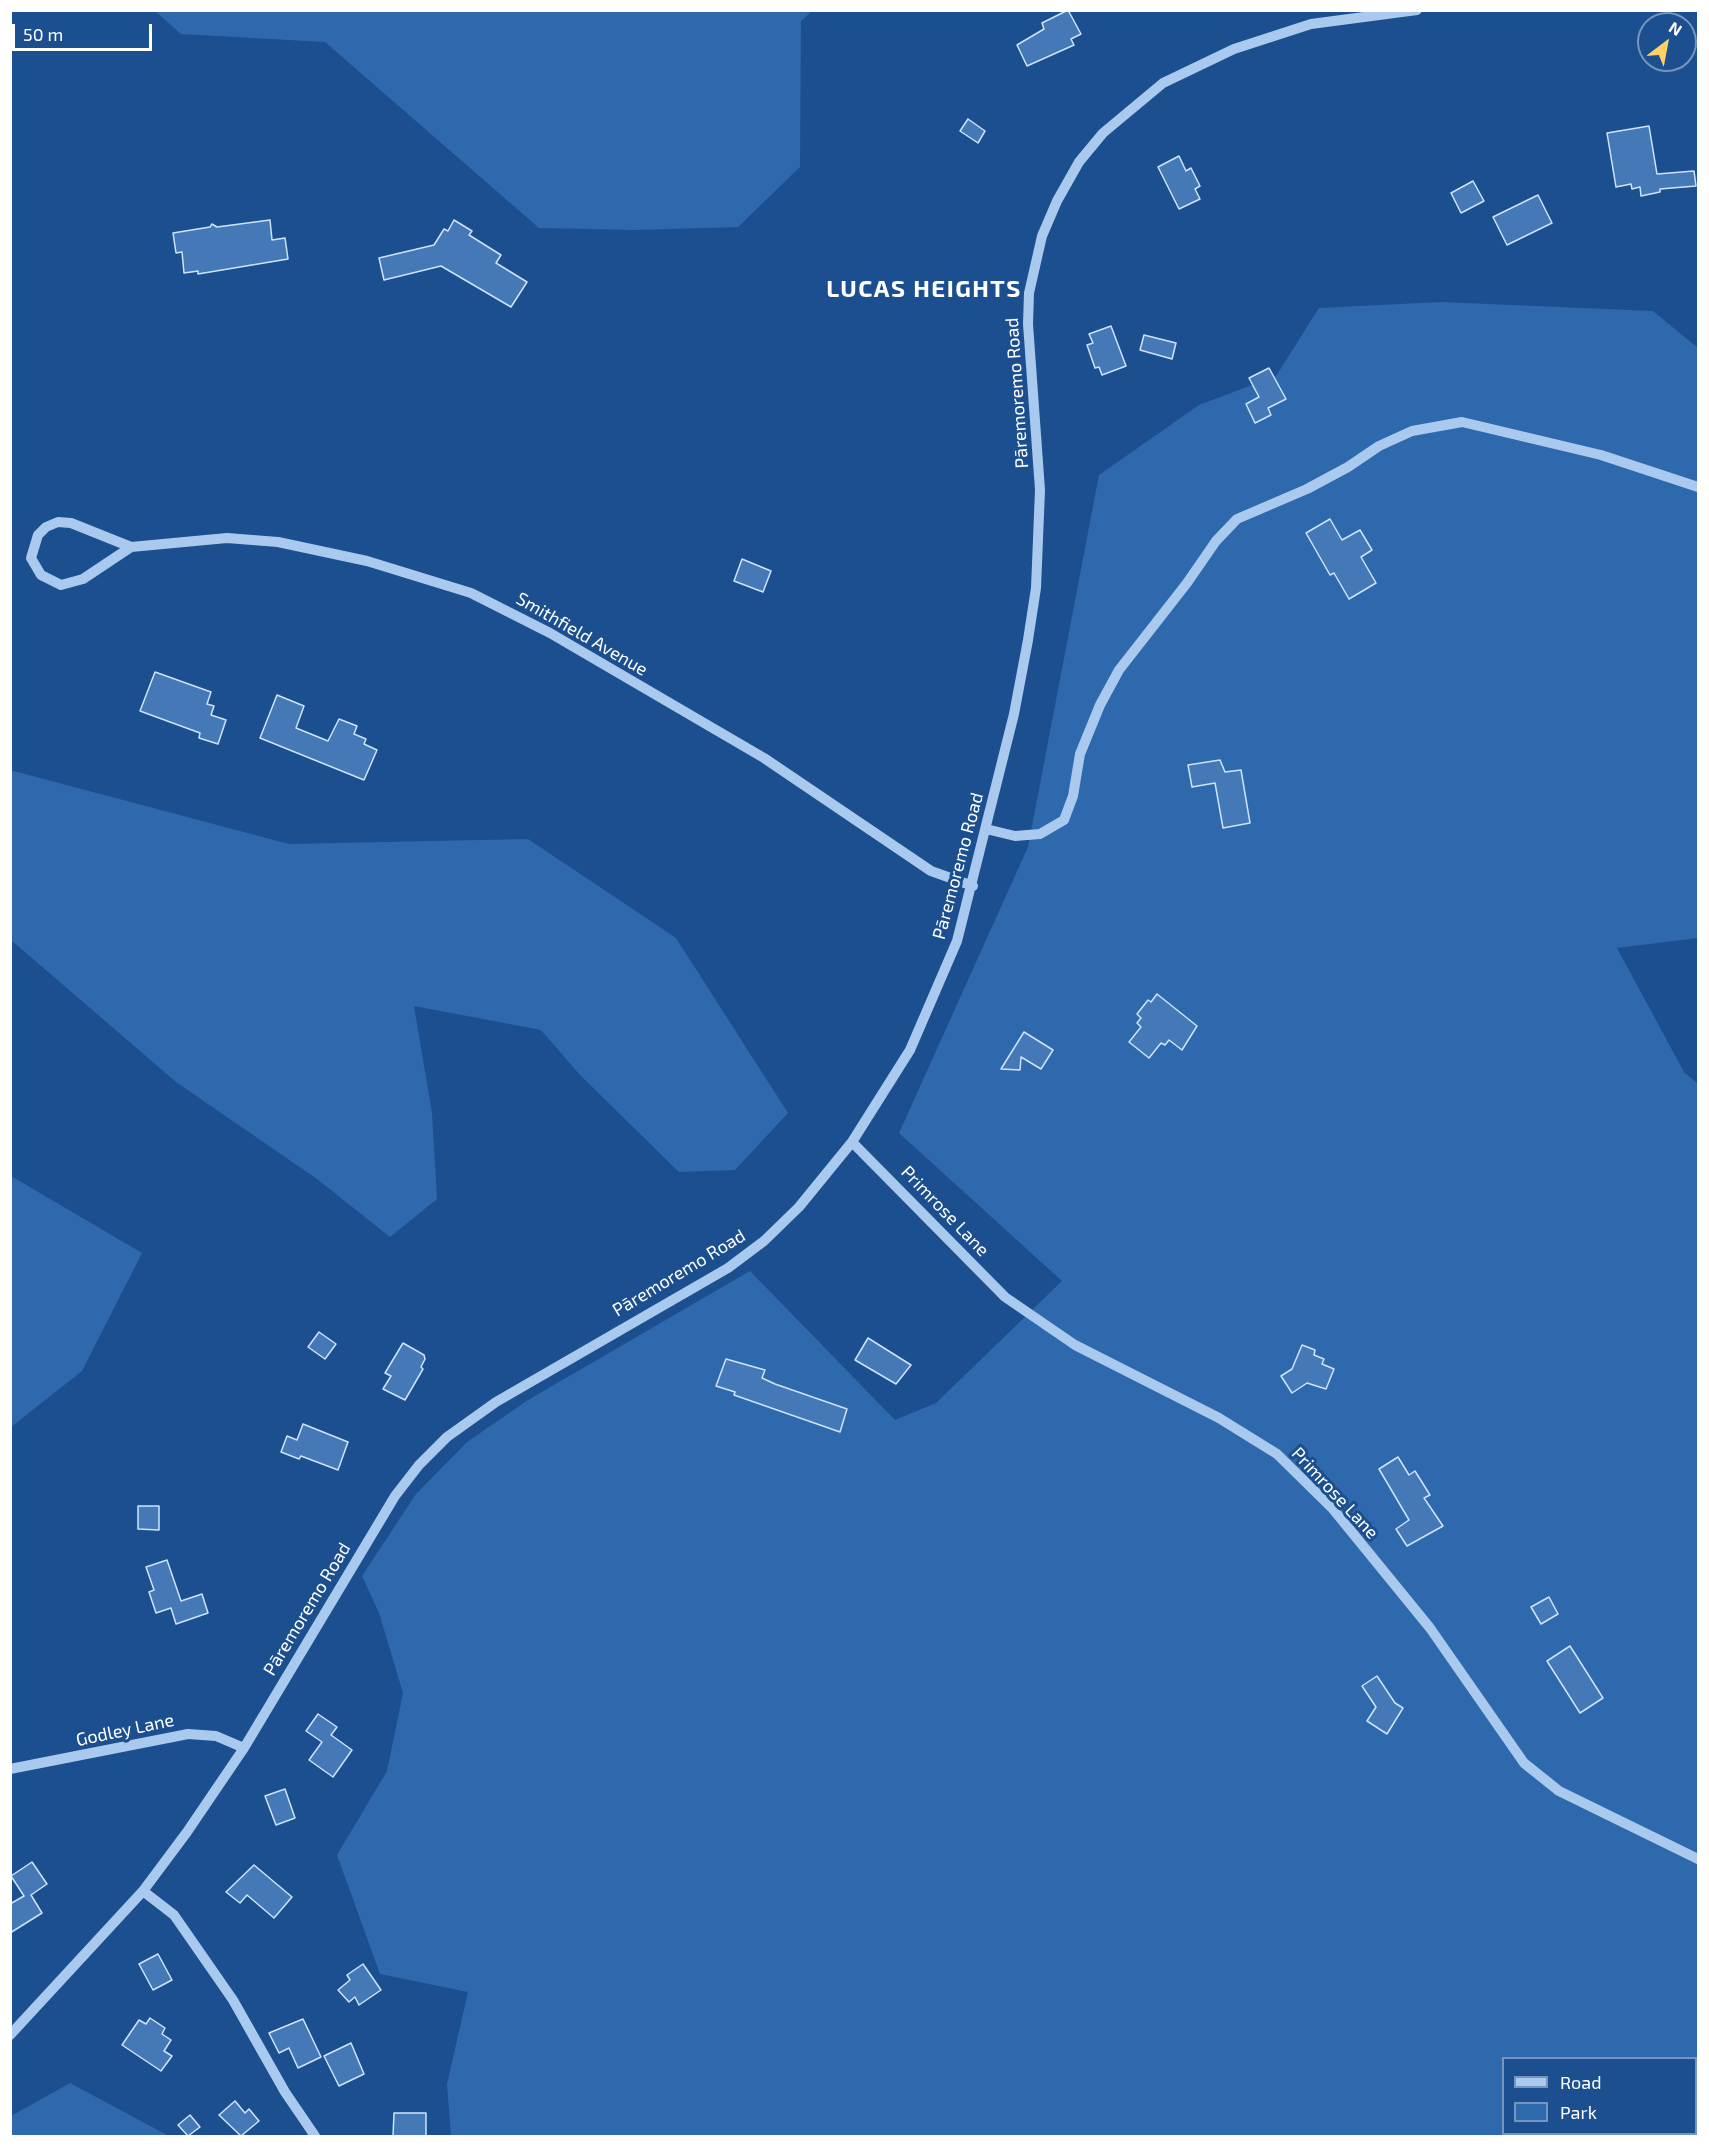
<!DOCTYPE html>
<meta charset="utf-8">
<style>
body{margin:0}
#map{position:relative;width:1709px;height:2147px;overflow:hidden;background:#1b4f8f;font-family:"Exo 2",sans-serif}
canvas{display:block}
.frame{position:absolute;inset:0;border:12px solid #fff;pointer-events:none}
.legend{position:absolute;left:1502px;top:2057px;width:195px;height:78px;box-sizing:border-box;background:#1b4f8f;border:2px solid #7695bc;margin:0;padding:8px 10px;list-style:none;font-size:18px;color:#fff}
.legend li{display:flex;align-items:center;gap:12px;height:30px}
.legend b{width:30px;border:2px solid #7695bc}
.north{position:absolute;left:1637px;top:12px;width:60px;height:60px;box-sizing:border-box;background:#1b4f8f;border:2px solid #7695bc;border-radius:50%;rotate:32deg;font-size:16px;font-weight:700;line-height:24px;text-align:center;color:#fff}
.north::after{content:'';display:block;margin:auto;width:21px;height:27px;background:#ffd166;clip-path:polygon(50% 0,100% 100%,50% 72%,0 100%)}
.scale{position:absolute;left:12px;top:24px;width:140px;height:27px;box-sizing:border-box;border:3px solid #fff;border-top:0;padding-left:8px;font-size:18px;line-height:21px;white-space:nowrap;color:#fff;-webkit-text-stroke:4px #1b4f8f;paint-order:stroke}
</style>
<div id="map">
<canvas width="1709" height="2147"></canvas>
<div class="frame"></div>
<ul class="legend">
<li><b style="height:8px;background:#a9c9ee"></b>Road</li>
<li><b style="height:16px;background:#2e69ad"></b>Park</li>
</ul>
<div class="north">N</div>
<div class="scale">50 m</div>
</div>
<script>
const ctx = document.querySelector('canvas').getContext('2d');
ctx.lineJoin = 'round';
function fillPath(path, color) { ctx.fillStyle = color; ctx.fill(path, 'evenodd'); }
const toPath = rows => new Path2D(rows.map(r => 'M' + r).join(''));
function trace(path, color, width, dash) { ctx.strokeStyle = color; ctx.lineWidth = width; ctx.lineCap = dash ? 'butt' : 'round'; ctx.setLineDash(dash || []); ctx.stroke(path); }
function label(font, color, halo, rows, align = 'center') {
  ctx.font = font + ' "Exo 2",sans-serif'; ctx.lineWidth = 6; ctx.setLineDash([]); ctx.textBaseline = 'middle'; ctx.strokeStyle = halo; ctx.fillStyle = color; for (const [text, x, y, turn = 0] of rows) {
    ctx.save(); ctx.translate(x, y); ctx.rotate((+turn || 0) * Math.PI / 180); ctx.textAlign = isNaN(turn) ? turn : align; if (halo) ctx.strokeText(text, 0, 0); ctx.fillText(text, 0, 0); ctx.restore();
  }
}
const green = toPath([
 [155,11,812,11,801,21,800,167,738,227,636,230,539,228,325,42,181,34],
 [1441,302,1653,311,1698,348,1698,938,1617,948,1684,1072,1698,1084,1698,2136,451,2136,447,2084,468,1992,380,1974,337,1855,387,1771,403,1693,379,1613,362,1576,416,1494,467,1442,528,1400,750,1271,895,1420,936,1403,1062,1281,899,1133,1028,847,1099,475,1199,405,1276,376,1319,308],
 [1504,2058,1696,2058,1696,2134,1504,2134],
 [10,770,289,844,528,839,676,938,788,1113,735,1170,679,1172,580,1075,541,1030,414,1006,432,1113,437,1199,390,1237,317,1179,176,1082,11,940],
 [11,1176,142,1253,82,1371,11,1427],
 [70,2083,169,2136,11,2136,11,2116]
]);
const building = toPath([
 [1068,10,1081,34,1071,39,1074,45,1027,66,1017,45,1044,29,1042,23,1068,10],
 [968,119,985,131,978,143,960,131,968,119],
 [1649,126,1657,174,1694,171,1696,186,1660,189,1660,192,1641,196,1640,187,1632,189,1631,184,1616,187,1607,133,1649,126],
 [1179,156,1186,171,1191,168,1200,186,1195,189,1200,199,1179,209,1158,167,1179,156],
 [1473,181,1484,201,1461,213,1451,193,1473,181],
 [1538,195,1552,223,1507,245,1493,217,1538,195],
 [270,220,272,240,285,238,288,259,198,274,198,271,184,273,182,252,176,253,173,233,210,227,212,224,217,227,270,220],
 [454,220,472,231,469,235,501,255,496,263,527,282,511,307,441,266,384,280,379,258,434,245,444,229,448,231,454,220],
 [1111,326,1126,366,1102,375,1099,367,1095,368,1087,345,1093,343,1089,334,1111,326],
 [1144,335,1176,343,1172,359,1140,350,1144,335],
 [1269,368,1286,399,1268,408,1271,415,1255,423,1246,404,1259,397,1249,378,1269,368],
 [1330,519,1342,540,1360,530,1372,550,1361,557,1376,583,1349,599,1334,573,1330,575,1306,533,1330,519],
 [742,559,771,571,763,592,734,581,742,559],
 [155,672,211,692,207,704,214,706,211,715,226,720,218,744,199,738,200,733,140,711,155,672],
 [277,695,304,706,296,728,328,741,339,719,357,726,354,734,366,739,364,744,377,750,364,780,260,738,277,695],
 [1220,760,1225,772,1241,770,1250,823,1223,828,1215,783,1192,787,1188,765,1220,760],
 [1157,994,1197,1026,1182,1050,1169,1040,1165,1045,1161,1043,1149,1058,1129,1042,1141,1027,1137,1023,1141,1018,1137,1014,1148,1000,1151,1002,1157,994],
 [1024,1032,1053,1050,1041,1069,1021,1057,1020,1070,1001,1069,1024,1032],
 [319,1332,336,1344,325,1359,308,1347,319,1332],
 [868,1338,911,1365,896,1384,855,1360,868,1338],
 [403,1343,424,1355,425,1359,421,1367,423,1369,405,1400,383,1389,391,1376,385,1373,403,1343],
 [1302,1345,1315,1350,1314,1355,1324,1359,1322,1364,1334,1369,1326,1389,1307,1383,1292,1393,1281,1376,1292,1369,1302,1345],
 [726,1359,765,1370,762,1378,775,1384,847,1409,840,1432,734,1395,735,1392,716,1386,726,1359],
 [303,1424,348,1442,338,1470,301,1456,299,1459,281,1452,287,1436,297,1440,303,1424],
 [1398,1457,1409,1475,1415,1471,1430,1495,1424,1498,1443,1526,1407,1546,1396,1529,1409,1520,1379,1469,1398,1457],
 [138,1506,159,1506,159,1530,138,1529,138,1506],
 [167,1560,181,1601,202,1594,208,1613,176,1624,171,1608,156,1613,149,1592,154,1590,146,1567,167,1560],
 [1549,1597,1558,1614,1541,1624,1531,1607,1549,1597],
 [1570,1646,1603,1698,1580,1713,1547,1661,1570,1646],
 [1377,1676,1395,1703,1403,1708,1387,1734,1367,1721,1376,1707,1362,1686,1377,1676],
 [318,1714,337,1727,331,1735,352,1750,333,1777,309,1760,322,1742,306,1731,318,1714],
 [285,1789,295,1818,276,1825,265,1796,285,1789],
 [32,1862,47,1884,31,1895,42,1913,10,1933,10,1904,24,1896,11,1876,32,1862],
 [254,1865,292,1897,274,1918,247,1895,240,1903,226,1892,254,1865],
 [158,1954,172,1980,153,1990,139,1964,158,1954],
 [363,1964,381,1990,359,2005,355,1997,349,2002,338,1990,350,1980,347,1975,363,1964],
 [150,2018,165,2028,162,2034,171,2040,164,2051,172,2056,161,2071,122,2045,139,2020,146,2024,150,2018],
 [303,2019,321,2057,298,2068,289,2048,279,2053,269,2033,303,2019],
 [351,2043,364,2074,339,2086,324,2056,351,2043],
 [235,2101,245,2113,249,2109,259,2121,241,2136,219,2115,235,2101],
 [394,2113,426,2113,426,2136,393,2136,394,2113],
 [190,2115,200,2127,188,2136,178,2125,190,2115]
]);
const minor = toPath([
 [131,547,71,523,58,522,46,527,38,535,31,558,41,575,61,585,83,579,131,547,227,538,278,542,367,561,471,593,550,633,764,758,931,871,973,886],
 [986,829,1015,836,1040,834,1064,820,1073,796,1080,754,1100,705,1119,670,1187,583,1216,541,1237,519,1307,489,1348,467,1379,446,1412,431,1462,422,1601,455,1698,487],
 [852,1142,1005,1297,1075,1345,1219,1418,1277,1454,1333,1509,1430,1628,1524,1763,1559,1791,1698,1859],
 [10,1769,188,1734,216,1736,244,1748],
 [143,1891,174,1915,233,2000,285,2092,315,2136],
 [10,2035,143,1891,187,1832,244,1748,395,1496,419,1465,447,1437,496,1402,728,1268,764,1241,799,1207,852,1142,910,1050,957,941,1014,714,1028,640,1036,588,1040,490,1028,324,1029,293,1042,236,1057,201,1079,162,1103,133,1163,83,1234,49,1311,24,1417,10]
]);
const streetNames = [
 ["Pāremoremo Road",1017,393,-94],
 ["Smithfield Avenue",582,634,30],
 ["Pāremoremo Road",958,866,-75],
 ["Primrose Lane",945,1211,46],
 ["Pāremoremo Road",679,1273,-31],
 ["Primrose Lane",1335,1493,47],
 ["Pāremoremo Road",307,1609,-59],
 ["Godley Lane",125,1730,-12]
];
const districtNames = [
 ["LUCAS HEIGHTS",924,289]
];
fillPath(green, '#2e69ad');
fillPath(building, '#4478b7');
trace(building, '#cfe3fa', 1.5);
trace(minor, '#a9c9ee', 10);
label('18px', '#fff', '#1b4f8f', streetNames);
ctx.letterSpacing = '1.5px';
label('bold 24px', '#fff', '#1b4f8f', districtNames);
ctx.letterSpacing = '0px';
</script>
